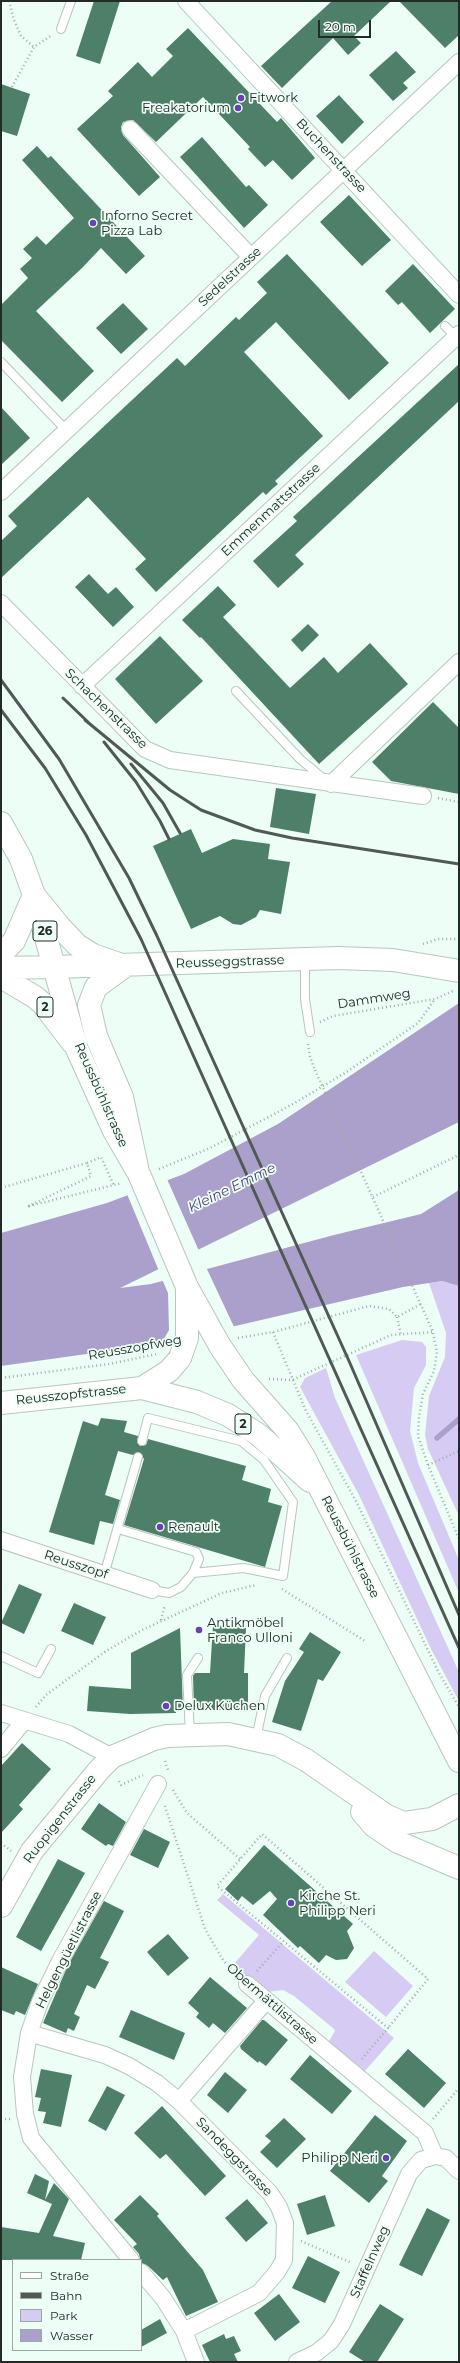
<!DOCTYPE html>
<meta charset="utf-8">
<style>
body{margin:0}
#map{position:relative;width:460px;height:2363px;overflow:hidden;background:#ecfef5;font-family:Montserrat,sans-serif}
canvas{display:block}
.frame{position:absolute;inset:0;border:2px solid #242a27;pointer-events:none}
.legend{position:absolute;left:12px;top:2259px;width:130px;height:92px;box-sizing:border-box;background:#ecfef5;border:1px solid #9ca9a3;margin:0;padding:5px 7px;list-style:none;font-size:12px;color:#242a27}
.legend li{display:flex;align-items:center;gap:8px;height:20px}
.legend b{width:20px;border:1px solid #9ca9a3}
.scale{position:absolute;left:318px;top:20px;width:53px;height:18px;box-sizing:border-box;border:2px solid #242a27;border-top:0;padding-left:5px;font-size:12px;line-height:14px;white-space:nowrap;color:#242a27;-webkit-text-stroke:3px #ecfef5;paint-order:stroke}
</style>
<div id="map">
<canvas width="460" height="2363"></canvas>
<div class="frame"></div>
<ul class="legend">
<li><b style="height:5px;background:#fff"></b>Straße</li>
<li><b style="height:5px;background:#515955"></b>Bahn</li>
<li><b style="height:11px;background:#d6ccf3"></b>Park</li>
<li><b style="height:11px;background:#aba0cb"></b>Wasser</li>
</ul>
<div class="scale">20 m</div>
</div>
<script>
const ctx = document.querySelector('canvas').getContext('2d');
ctx.lineJoin = 'round';
function fillPath(path, color) { ctx.fillStyle = color; ctx.fill(path, 'evenodd'); }
const toPath = rows => new Path2D(rows.map(r => 'M' + r).join(''));
function trace(path, color, width, dash) { ctx.strokeStyle = color; ctx.lineWidth = width; ctx.lineCap = dash ? 'butt' : 'round'; ctx.setLineDash(dash || []); ctx.stroke(path); }
function label(font, color, halo, rows, align = 'center') {
  ctx.font = font + ' Montserrat,sans-serif'; ctx.lineWidth = 3.5; ctx.setLineDash([]); ctx.textBaseline = 'middle'; ctx.strokeStyle = halo; ctx.fillStyle = color; for (const [text, x, y, turn = 0] of rows) {
    ctx.save(); ctx.translate(x, y); ctx.rotate((+turn || 0) * Math.PI / 180); ctx.textAlign = isNaN(turn) ? turn : align; if (halo) ctx.strokeText(text, 0, 0); ctx.fillText(text, 0, 0); ctx.restore();
  }
}
const green = toPath([
 [442,1281,459,1286,459,1516,428,1449,425,1435,429,1396,445,1357,446,1333,429,1283],
 [402,1340,422,1342,426,1347,426,1365,414,1388,410,1431,418,1463,459,1560,459,1593,356,1355],
 [326,1368,335,1398,459,1672,459,1701,432,1651,359,1495,300,1387,305,1378],
 [223,1894,394,2038,364,2072,330,2045,329,2041,335,2031,334,2029,294,1996,283,1990,267,1992,261,1990,234,1964,259,1935,217,1900],
 [374,1951,413,1986,386,2017,345,1982]
]);
const water = toPath([
 [459,1003,459,1122,120,1288,151,1284,334,1235,421,1214,459,1190,459,1286,442,1281,403,1287,158,1344,1,1366,1,1233,107,1203,184,1174,278,1124]
]);
const pier = toPath([
 [167,1179,199,1251,159,1271,127,1194],
 [206,1267,235,1329,160,1346,169,1330,168,1293,162,1279]
]);
const stream = toPath([
 [437,1438,459,1419]
]);
const building = toPath([
 [94,1,120,1,100,64,76,56],
 [332,1,391,1,354,36,361,43,348,55,333,38,282,88,261,66],
 [399,1,459,1,459,35,445,48],
 [188,28,277,122,281,118,315,158,292,180,273,160,265,167,248,149,250,147,203,97,156,142,133,120,123,122,121,127,123,135,160,177,139,196,77,129,113,96,108,91,138,62,152,77,173,56,166,49],
 [396,51,416,72,403,83,408,88,393,101,369,75],
 [1,84,30,94,17,136,1,131],
 [339,95,364,122,342,144,316,116],
 [202,137,246,187,249,185,268,205,244,228,180,157],
 [37,146,48,158,51,156,145,256,126,274,101,248,82,268,36,311,94,371,62,402,1,340,1,305,28,278,20,269,32,258,23,249,37,236,46,245,74,218,22,160],
 [349,195,391,240,362,266,320,222],
 [287,254,389,363,349,400,276,322,244,352,323,436,275,481,278,484,272,489,266,495,263,492,156,592,135,569,146,559,88,497,1,578,1,541,17,526,8,516,177,358,185,366,236,317,239,320,267,293,257,282],
 [413,264,455,309,430,333,402,302,398,305,385,291],
 [123,303,148,329,121,354,96,328],
 [459,364,459,401,295,555,304,564,278,588,253,561,297,521,293,517],
 [1,407,30,438,1,465],
 [89,574,108,594,116,587,134,607,113,627,75,587],
 [218,586,236,605,223,617,290,688,324,657,338,673,370,643,408,684,319,764,201,637,200,638,182,620],
 [308,624,319,635,302,652,291,640],
 [160,636,203,681,156,724,115,679],
 [433,702,459,728,459,794,391,781,372,762],
 [276,788,316,794,309,834,270,827],
 [191,829,202,853,233,839,270,844,268,859,290,862,281,914,260,910,256,917,241,925,233,924,220,916,191,929,153,846],
 [101,1418,127,1421,124,1432,138,1436,137,1442,140,1446,146,1445,148,1439,246,1466,242,1480,271,1489,268,1502,282,1506,265,1567,124,1525,144,1459,139,1452,133,1455,118,1451,105,1495,120,1500,113,1524,100,1521,94,1545,49,1532,83,1421,98,1426],
 [19,1584,42,1594,24,1634,1,1623],
 [74,1603,106,1617,93,1645,61,1631],
 [213,1625,246,1628,244,1673,248,1673,248,1710,194,1710,193,1676,195,1673,210,1673],
 [180,1628,183,1710,176,1710,176,1713,130,1714,87,1711,89,1686,131,1689,131,1653],
 [310,1632,341,1652,323,1681,318,1679,301,1731,272,1722,285,1681,304,1652,299,1649],
 [22,1743,51,1769,19,1805,23,1809,1,1833,1,1766],
 [99,1803,126,1822,113,1846,108,1844,106,1846,81,1829],
 [144,1829,170,1842,158,1868,130,1855],
 [264,1845,353,1924,347,1931,354,1948,347,1959,336,1960,326,1955,319,1963,300,1946,298,1948,263,1915,277,1899,270,1891,253,1905,242,1896,238,1901,225,1889],
 [58,1859,85,1873,41,1951,16,1937],
 [104,1901,124,1911,100,1958,109,1962,95,1989,87,1985,74,2014,80,2017,74,2031,68,2028,66,2033,43,2023,68,1965],
 [168,1934,189,1958,168,1976,147,1952],
 [1,1967,38,1984,25,2015,16,2011,14,2015,1,2010],
 [210,1977,247,2008,225,2033,213,2023,209,2028,196,2017,199,2013,188,2003],
 [131,2010,185,2033,174,2060,119,2037],
 [262,2020,264,2020,288,2040,266,2066,259,2061,258,2063,241,2049,240,2046],
 [408,2049,446,2083,424,2108,385,2074],
 [310,2055,352,2091,332,2114,290,2079],
 [41,2069,72,2075,61,2127,43,2123,46,2112,38,2111,41,2098,35,2097],
 [225,2072,247,2090,228,2113,207,2095],
 [107,2086,125,2095,106,2131,88,2121],
 [162,2106,226,2176,205,2196,166,2154,160,2159,134,2133],
 [375,2115,407,2141,382,2176,388,2181,369,2203,330,2171],
 [284,2118,306,2139,277,2168,260,2152,271,2141,265,2136],
 [35,2174,49,2181,45,2200,54,2183,69,2199,53,2236,85,2243,81,2260,1,2260,1,2227,39,2233,52,2204,27,2193],
 [140,2195,159,2214,157,2216,203,2270,218,2302,186,2316,167,2277,163,2280,148,2266,141,2263,139,2254,133,2247,137,2244,114,2220],
 [325,2195,335,2226,307,2235,297,2204],
 [247,2199,268,2223,246,2242,225,2218],
 [427,2208,450,2220,422,2276,399,2265],
 [308,2256,340,2272,325,2303,292,2288],
 [279,2294,300,2322,275,2341,254,2313],
 [380,2304,404,2319,377,2362,365,2362,349,2352],
 [160,2319,167,2333,141,2347,141,2330],
 [224,2334,226,2339,234,2336,241,2351,234,2354,238,2362,210,2362,202,2345]
]);
const path = toPath([
 [9,1,14,20,21,36,34,47],
 [12,87,34,47,52,35],
 [438,798,459,802],
 [423,944,438,939,459,939],
 [320,1022,333,1016,435,999,453,991],
 [308,1044,310,1057,315,1070],
 [87,1163,101,1157,114,1186],
 [159,1169,210,1148,293,1104,345,1073,418,1023,435,999],
 [363,1176,433,1332,437,1352,434,1371,423,1394,419,1417,418,1436,428,1465,459,1539],
 [1,1188,87,1163,91,1176,29,1206,122,1183],
 [373,1197,459,1155],
 [397,1317,401,1335],
 [273,1332,306,1411,356,1501,439,1673,459,1707],
 [238,1338,273,1332,369,1306,389,1309,397,1317,421,1304],
 [1,1378,109,1364,157,1354],
 [269,1379,292,1380,391,1335,433,1332],
 [428,1465,459,1451],
 [282,1589,365,1641],
 [161,1620,165,1605],
 [36,1707,46,1695,106,1651,142,1630,222,1593,256,1585],
 [165,1761,168,1770],
 [119,1781,121,1785,143,1775],
 [173,1790,187,1813,240,1859],
 [165,1806,205,1929,223,1960,236,1974],
 [1,1843,11,1851],
 [257,1971,283,1942],
 [362,2059,388,2028,217,1886,262,1834,428,1979,388,2028],
 [1,2119,10,2119],
 [433,2119,459,2088],
 [301,2241,352,2263]
]);
const lane = toPath([
 [61,29,71,1],
 [445,326,456,337],
 [1,362,66,430],
 [236,691,300,759,325,780],
 [305,960,305,999,310,1032],
 [142,1441,148,1418,241,1441,264,1460,293,1502,283,1576,244,1568,193,1573],
 [118,1529,196,1552,199,1559,193,1573,181,1587,169,1593,152,1590],
 [104,1575,138,1457],
 [1,1656,38,1673,51,1649],
 [190,1734,187,1675,198,1658],
 [256,1739,265,1696,287,1658]
]);
const street = toPath([
 [186,1,459,295],
 [130,129,251,257],
 [1,492,459,62],
 [1,603,145,749,170,760,423,796],
 [82,686,459,334],
 [331,784,459,662],
 [1,1540,152,1590],
 [1,1713,69,1734,112,1757],
 [1,1749,24,1721],
 [247,1984,425,2133,435,2156],
 [29,2033,105,2055,129,2066,157,2083,179,2101,270,2193,279,2207,285,2223,284,2260,277,2272,259,2293,184,2331],
 [179,2101,266,2001],
 [131,2260,31,2138,25,2114,22,2077,29,2033,40,2002,60,1961,158,1784],
 [141,2272,163,2298,184,2331,196,2362],
 [297,2362,316,2353,331,2341,342,2324,409,2174,421,2160,435,2156,446,2158,459,2171]
]);
const secondary = toPath([
 [34,895,60,927,77,945,93,955,116,963],
 [125,966,96,987,89,1005,96,1036,122,1097,137,1167],
 [54,967,338,958,393,960,459,971],
 [362,1812,374,1826,398,1842,459,1868],
 [1,1906,32,1851,99,1770,112,1757,154,1739,167,1736,228,1734,278,1745,306,1760,387,1816,404,1823,432,1819,459,1805]
]);
const primary = toPath([
 [1,823,21,859,34,895,77,1049,114,1131,139,1174],
 [1,954,14,941,34,895],
 [1,968,54,967],
 [1,977,35,997,43,1004,72,1042],
 [220,1346,243,1380,288,1431,304,1457,459,1761],
 [142,1388,169,1371,180,1358],
 [1,1403,142,1388,197,1402,228,1415,259,1435,310,1481]
]);
const rail = toPath([
 [1,680,59,759,129,878,157,936,349,1361,459,1615],
 [63,698,89,723],
 [1,710,45,768,86,835,141,939,459,1648],
 [85,720,170,790,201,810,255,830,292,838,459,864],
 [104,742,136,782,160,821,169,839],
 [131,764,163,803,180,833]
]);
const pathBridge = toPath([
 [315,1070,363,1176]
]);
const primaryBridge = toPath([
 [139,1174,187,1287,220,1346],
 [180,1358,187,1338,187,1290]
]);
const markers = [
 [241,98,4,"#6d3eb6"],
 [238,108,4,"#6d3eb6"],
 [93,223,4,"#6d3eb6"],
 [160,1527,4,"#6d3eb6"],
 [199,1630,4,"#6d3eb6"],
 [166,1706,4,"#6d3eb6"],
 [291,1903,4,"#6d3eb6"],
 [386,2158,4,"#6d3eb6"]
];
const shields = [
 [45,931,24],
 [45,1007,16],
 [243,1424,16]
];
const shieldNames = [
 ["26",45,931],
 ["2",45,1007],
 ["2",243,1424]
];
const poiNames = [
 ["Fitwork",249,98],
 ["Freakatorium",230,108,"right"],
 ["Inforno Secret",101,216],
 ["Pizza Lab",101,231],
 ["Renault",168,1527],
 ["Antikmöbel",207,1623],
 ["Franco Ulloni",207,1638],
 ["Delux Küchen",174,1706],
 ["Kirche St.",299,1896],
 ["Philipp Neri",299,1911],
 ["Philipp Neri",378,2158,"right"]
];
const streetNames = [
 ["Buchenstrasse",331,156,47],
 ["Sedelstrasse",230,277,-43],
 ["Emmenmattstrasse",271,510,-43],
 ["Schachenstrasse",106,709,44],
 ["Reusseggstrasse",230,962,-2],
 ["Dammweg",374,999,-9],
 ["Reussbühlstrasse",101,1095,66],
 ["Reusszopfweg",135,1348,-10],
 ["Reusszopfstrasse",71,1395,-6],
 ["Reussbühlstrasse",350,1547,63],
 ["Reusszopf",76,1565,18],
 ["Ruopigenstrasse",60,1819,-52],
 ["Helgengüetlistrasse",69,1950,-63],
 ["Obermättlistrasse",272,2004,41],
 ["Sandeggstrasse",234,2157,46],
 ["Staffelnweg",370,2262,-66]
];
const waterNames = [
 ["Kleine Emme",232,1188,-26]
];
fillPath(green, '#d6ccf3');
fillPath(water, '#aba0cb');
fillPath(pier, '#ecfef5');
trace(stream, '#aba0cb', 5.5);
fillPath(building, '#4d7f69');
trace(lane, '#b6c7bf', 10);
trace(street, '#b6c7bf', 18);
trace(secondary, '#b6c7bf', 24);
trace(primary, '#b6c7bf', 24);
trace(path, '#a0aea7', 2.5, [1, 3]);
trace(lane, '#fff', 8);
trace(street, '#fff', 16);
trace(secondary, '#fff', 22);
trace(primary, '#fff', 22);
trace(rail, '#515955', 3);
trace(primaryBridge, '#b6c7bf', 24, []);
trace(pathBridge, '#a0aea7', 2.5, [1, 3]);
trace(primaryBridge, '#fff', 22);
for (const [x, y, r, color] of markers) { const dot = new Path2D(); dot.arc(x, y, r, 0, 2 * Math.PI); ctx.fillStyle = color; ctx.fill(dot); trace(dot, '#ecfef5', 1.5); }
for (const [x, y, w] of shields) { const box = new Path2D(); box.roundRect(x - w / 2, y - 10, w, 20, 3); ctx.fillStyle = '#ecfef5'; ctx.fill(box); trace(box, '#242a27', 1); }
label('bold 12px', '#242a27', null, shieldNames);
label('13px', '#242a27', '#ecfef5', poiNames, 'left');
label('13px', '#242a27', '#ecfef5', streetNames);
label('italic 14px', '#503e76', '#ecfef5', waterNames);
</script>
